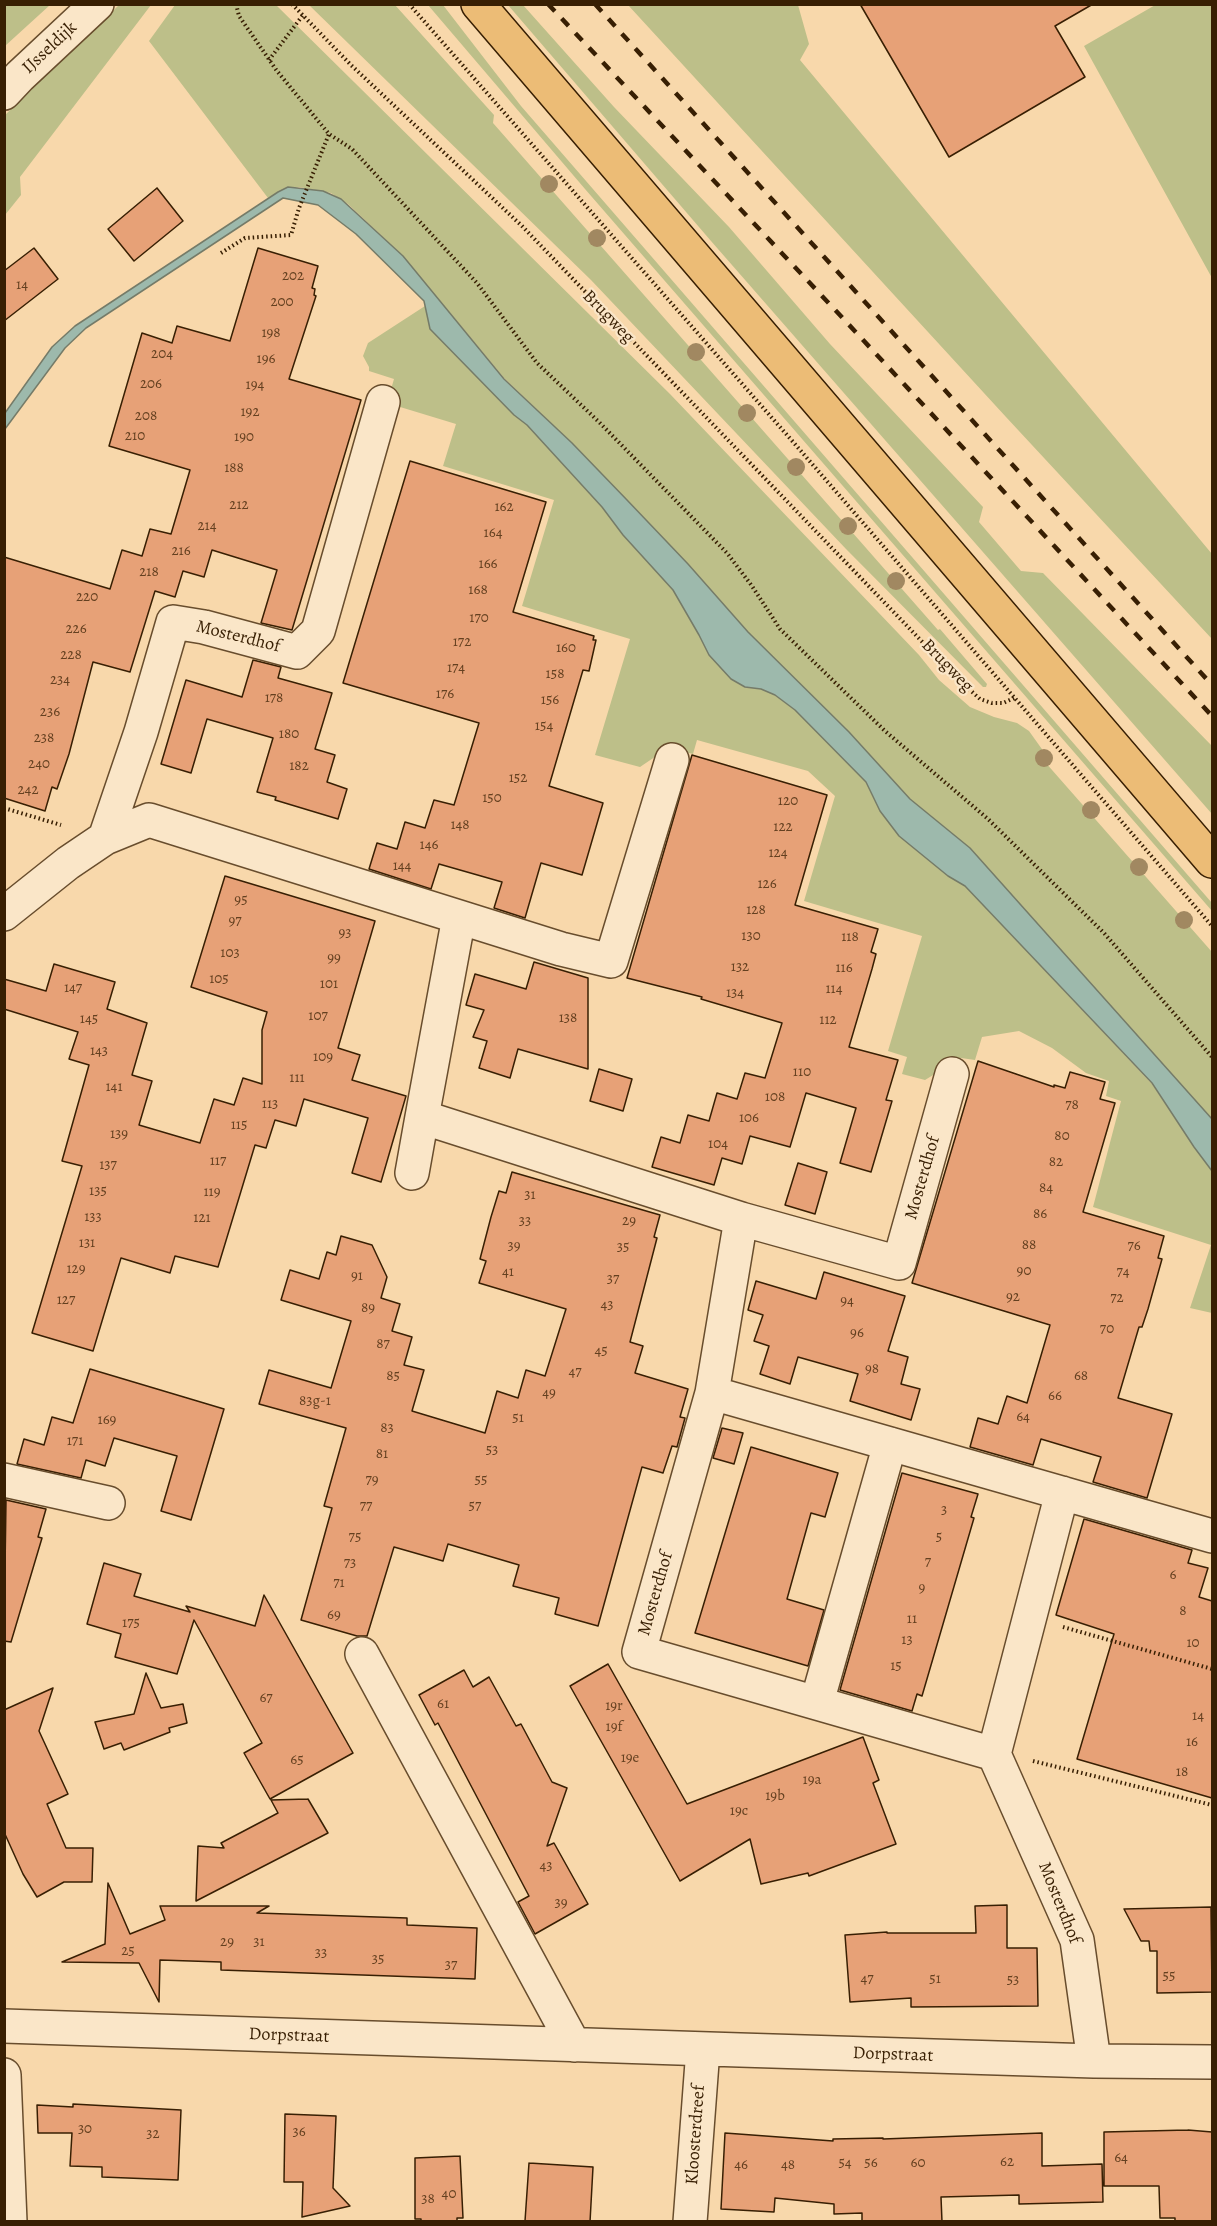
<!DOCTYPE html>
<style>
body{margin:0}
#map{position:relative;width:1217px;height:2226px;overflow:hidden;background:#f8d8ab;font-family:Alegreya,serif}
canvas{display:block}
.frame{position:absolute;inset:0;border:6px solid #381f03;pointer-events:none}
</style>
<div id="map">
<canvas width="1217" height="2226"></canvas>
<div class="frame"></div>
</div>
<script>
const ctx = document.querySelector('canvas').getContext('2d');
ctx.lineJoin = 'round';
function fillPath(path, color) { ctx.fillStyle = color; ctx.fill(path, 'evenodd'); }
const toPath = rows => new Path2D(rows.map(r => 'M' + r).join(''));
function trace(path, color, width, dash) { ctx.strokeStyle = color; ctx.lineWidth = width; ctx.lineCap = dash ? 'butt' : 'round'; ctx.setLineDash(dash || []); ctx.stroke(path); }
function label(font, color, halo, rows, align = 'center') {
  ctx.font = font + ' Alegreya,serif'; ctx.lineWidth = 4.5; ctx.setLineDash([]); ctx.textBaseline = 'middle'; ctx.strokeStyle = halo; ctx.fillStyle = color; for (const [text, x, y, turn = 0] of rows) {
    ctx.save(); ctx.translate(x, y); ctx.rotate((+turn || 0) * Math.PI / 180); ctx.textAlign = isNaN(turn) ? turn : align; if (halo) ctx.strokeText(text, 0, 0); ctx.fillText(text, 0, 0); ctx.restore();
  }
}
const green = toPath([
 [5,4,50,4,50,5,5,46],
 [1157,4,1212,5,1212,278,1084,46],
 [119,5,151,5,20,177,21,195,5,215,4,116],
 [175,5,276,5,670,394,919,655,939,680,970,707,994,717,1017,723,1029,731,1049,759,1045,762,1212,952,1212,1119,970,848,910,799,849,732,748,632,688,564,627,500,572,443,504,378,403,256,348,204,331,193,299,187,278,192,268,198,149,41],
 [309,5,395,5,494,115,493,123,938,630,940,629,987,684,986,687,983,687,846,549,591,280],
 [428,5,443,5,521,106,1212,903,1212,911,585,189],
 [508,5,523,5,614,107,729,227,830,344,983,507,979,522,1021,571,1043,573,1212,746,1212,814,711,241],
 [628,5,798,5,809,44,800,60,1212,554,1212,639,1006,417],
 [425,306,430,329,514,415,527,425,602,507,623,535,673,590,699,635,709,655,745,687,761,689,775,695,795,710,866,782,880,811,948,876,965,886,1152,1084,1194,1147,1212,1171,1212,1313,1190,1308,1211,1245,1093,1207,1121,1101,1106,1096,1109,1081,1086,1073,1052,1048,1019,1031,982,1037,975,1060,961,1058,925,1080,902,1074,907,1057,888,1051,922,936,804,901,835,796,808,771,697,740,693,754,668,748,640,767,595,755,630,639,522,606,554,500,443,466,456,424,387,403,394,379,369,371,369,367,363,356,368,343]
]);
const water = toPath([
 [288,187,323,191,341,199,403,256,504,379,572,443,627,500,688,564,748,632,849,732,910,799,970,848,1212,1119,1212,1171,1194,1147,1152,1083,965,886,948,876,899,836,880,811,866,782,795,710,775,695,761,689,745,687,731,679,709,655,699,635,673,590,623,535,602,507,527,425,514,415,430,329,424,301,356,234,318,205,283,198,86,328,65,348,5,429,5,413,52,347,75,326,278,192,288,187]
]);
const building = toPath([
 [860,4,1093,4,1055,26,1085,77,949,157,860,4],
 [157,188,183,221,134,261,108,229,157,188],
 [34,248,58,279,4,321,4,271,34,248],
 [258,248,318,266,312,288,315,289,314,295,316,296,289,379,361,400,292,630,261,623,277,570,212,550,204,577,183,571,175,597,155,591,130,672,93,662,69,754,57,789,52,787,45,811,4,798,4,557,110,589,122,550,142,556,150,529,171,534,190,470,109,446,142,333,172,343,177,326,230,341,258,248],
 [410,461,546,502,513,612,594,636,593,640,596,640,589,671,583,670,549,786,603,803,582,875,541,863,525,918,494,908,502,882,439,864,431,889,369,869,377,843,397,849,405,822,425,828,434,800,454,805,479,723,343,683,410,461],
 [253,660,281,667,278,678,332,693,315,749,335,755,327,782,347,789,338,819,275,800,276,797,257,792,273,738,207,719,191,773,161,764,186,680,242,697,253,660],
 [692,755,827,795,795,905,878,929,871,952,876,954,872,969,849,1047,898,1060,886,1100,892,1101,871,1172,840,1163,856,1108,806,1093,790,1147,750,1136,742,1164,722,1158,714,1185,652,1167,661,1137,680,1143,688,1115,709,1121,717,1093,737,1099,745,1073,765,1078,782,1023,701,999,702,997,627,978,692,755],
 [225,876,375,921,338,1048,360,1055,352,1080,406,1096,381,1182,352,1173,368,1118,304,1099,296,1126,275,1120,266,1148,255,1145,218,1267,175,1256,170,1273,121,1258,93,1351,32,1333,82,1166,62,1161,89,1065,69,1059,78,1032,4,1009,4,979,46,991,54,964,115,982,107,1009,147,1023,132,1075,152,1081,139,1125,200,1143,214,1099,234,1105,243,1078,262,1084,262,1030,267,1012,191,987,225,876],
 [534,962,588,978,588,1069,518,1049,510,1078,479,1068,487,1041,473,1037,484,1010,466,1005,475,974,526,989,534,962],
 [978,1061,1054,1087,1054,1085,1065,1088,1070,1072,1105,1082,1100,1099,1115,1103,1083,1212,1164,1236,1158,1258,1162,1259,1148,1309,1142,1327,1139,1327,1118,1398,1172,1414,1147,1498,1093,1482,1101,1457,1041,1439,1033,1465,970,1447,978,1418,998,1424,1007,1396,1027,1403,1050,1325,912,1283,978,1061],
 [599,1069,632,1079,623,1111,590,1101,599,1069],
 [798,1163,827,1172,815,1214,785,1205,798,1163],
 [512,1172,660,1215,654,1237,657,1238,630,1342,643,1346,635,1373,688,1389,680,1417,685,1418,677,1447,672,1446,663,1473,642,1467,598,1626,555,1614,559,1598,513,1586,519,1565,448,1544,443,1561,394,1547,367,1636,357,1636,301,1620,332,1508,324,1506,346,1428,259,1404,269,1370,331,1388,351,1321,281,1300,290,1270,319,1279,327,1252,336,1255,341,1236,372,1245,387,1277,381,1298,400,1304,392,1331,412,1337,404,1365,424,1370,412,1411,485,1433,497,1391,518,1398,526,1370,545,1376,566,1309,479,1283,486,1261,480,1259,491,1217,499,1191,506,1193,512,1172],
 [824,1272,905,1296,888,1351,908,1357,901,1384,920,1389,911,1420,850,1401,858,1374,798,1357,790,1384,760,1374,769,1346,754,1341,763,1315,748,1310,756,1281,816,1299,824,1272],
 [90,1369,224,1409,191,1520,161,1511,177,1456,114,1438,105,1466,86,1460,81,1478,17,1464,24,1439,44,1445,52,1417,73,1423,90,1369],
 [722,1428,743,1433,734,1464,713,1458,722,1428],
 [751,1447,838,1473,825,1517,811,1513,787,1599,824,1610,808,1666,695,1633,751,1447],
 [902,1473,978,1494,971,1517,974,1518,922,1696,917,1694,912,1711,840,1690,902,1473],
 [6,1500,46,1509,38,1537,42,1538,11,1642,4,1641,6,1500],
 [1084,1519,1192,1550,1188,1563,1208,1568,1199,1597,1212,1601,1212,1798,1077,1759,1114,1634,1056,1615,1084,1519],
 [104,1563,141,1574,134,1596,190,1612,186,1606,255,1626,264,1595,353,1753,270,1799,244,1753,262,1743,194,1620,177,1674,115,1657,121,1634,87,1624,104,1563],
 [608,1664,687,1804,863,1737,879,1780,873,1783,896,1844,809,1876,808,1873,761,1884,750,1839,680,1881,570,1686,608,1664],
 [464,1670,473,1687,489,1677,516,1726,521,1724,552,1782,567,1788,547,1846,554,1843,588,1904,535,1934,518,1902,529,1896,438,1723,435,1725,419,1695,464,1670],
 [146,1673,161,1708,183,1704,187,1723,169,1728,170,1732,124,1750,121,1743,104,1749,95,1722,134,1714,146,1673],
 [53,1688,39,1731,68,1794,47,1804,66,1848,93,1848,92,1882,64,1882,37,1897,23,1874,4,1832,4,1710,53,1688],
 [308,1799,328,1833,196,1901,198,1846,224,1848,221,1843,278,1813,271,1800,308,1799],
 [108,1883,130,1934,165,1920,160,1906,269,1906,257,1913,407,1918,407,1925,477,1928,475,1979,221,1970,221,1962,160,1960,159,2002,139,1963,62,1962,105,1944,108,1883],
 [1007,1905,1007,1948,1037,1948,1038,2006,911,2007,911,1998,850,2002,845,1935,887,1932,887,1933,976,1933,975,1906,1007,1905],
 [1211,1907,1212,1992,1157,1993,1157,1951,1150,1951,1149,1941,1141,1941,1124,1909,1211,1907],
 [73,2104,181,2110,178,2180,102,2177,102,2167,70,2166,72,2133,38,2133,37,2105,73,2107,73,2104],
 [285,2114,336,2116,333,2188,350,2206,302,2217,303,2182,284,2182,285,2114],
 [1188,2130,1212,2132,1212,2222,1175,2222,1175,2218,1160,2218,1159,2186,1104,2186,1104,2132,1188,2130],
 [725,2133,833,2141,833,2139,883,2138,883,2139,1042,2133,1042,2166,1102,2164,1103,2202,1019,2204,1019,2195,941,2197,942,2222,862,2222,862,2213,834,2214,834,2204,775,2198,774,2212,721,2209,725,2133],
 [460,2156,463,2218,457,2218,457,2222,421,2222,421,2219,415,2219,415,2158,460,2156],
 [529,2163,593,2167,590,2222,525,2221,529,2163]
]);
const path = toPath([
 [236,4,239,16,277,71,329,134,352,149,477,283,537,363,599,422,727,553,752,586,780,629,885,731,988,819,1104,933,1212,1057],
 [292,4,351,65,522,226,961,682,980,699,992,703,1003,703,1014,698],
 [409,4,794,443,1212,926],
 [269,60,303,15],
 [221,253,245,238,291,235,299,208,329,134],
 [4,808,61,825],
 [1063,1627,1212,1669],
 [1033,1761,1212,1805]
]);
const minor = toPath([
 [4,93,20,76,97,4],
 [383,402,318,631,297,652,204,627,173,622,141,732,105,838,149,820,459,917,422,1117,741,1219,712,1393,1212,1536],
 [4,914,68,863,105,838],
 [459,917,561,949,611,961,672,760],
 [412,1173,422,1117],
 [741,1219,899,1263,952,1074],
 [712,1393,639,1652,994,1754],
 [4,1480,108,1503],
 [1062,1493,994,1754,1077,1940,1094,2061],
 [362,1654,574,2045],
 [817,1702,890,1444],
 [4,2026,740,2050,1094,2061,1212,2062],
 [4,2075,10,2222],
 [690,2222,703,2049]
]);
const major = toPath([
 [478,4,1212,861]
]);
const rail = toPath([
 [548,4,838,313,1212,716],
 [595,4,1212,685]
]);
const trees = [
 [549,184],
 [597,238],
 [696,352],
 [747,413],
 [796,467],
 [848,526],
 [896,581],
 [1044,758],
 [1091,810],
 [1139,867],
 [1184,920]
];
const numberNames = [
 ["202",293,276],
 ["14",22,285],
 ["200",282,302],
 ["198",271,333],
 ["204",162,354],
 ["196",266,359],
 ["206",151,384],
 ["194",255,385],
 ["192",250,412],
 ["208",146,416],
 ["210",135,436],
 ["190",244,437],
 ["188",234,468],
 ["212",239,505],
 ["162",504,507],
 ["214",207,526],
 ["164",493,533],
 ["216",181,551],
 ["166",488,564],
 ["218",149,572],
 ["168",478,590],
 ["220",87,597],
 ["170",479,618],
 ["226",76,629],
 ["172",462,642],
 ["160",566,648],
 ["228",71,655],
 ["174",456,668],
 ["158",555,674],
 ["234",60,680],
 ["176",445,694],
 ["178",274,698],
 ["156",550,700],
 ["236",50,712],
 ["154",544,726],
 ["180",289,734],
 ["238",44,738],
 ["240",39,764],
 ["182",299,766],
 ["152",518,778],
 ["242",28,790],
 ["150",492,798],
 ["120",788,801],
 ["148",460,825],
 ["122",783,827],
 ["146",429,845],
 ["124",778,853],
 ["144",402,866],
 ["126",767,884],
 ["95",241,900],
 ["128",756,910],
 ["97",235,921],
 ["93",345,933],
 ["130",751,936],
 ["118",850,937],
 ["103",230,953],
 ["99",334,958],
 ["132",740,967],
 ["116",844,968],
 ["105",219,979],
 ["101",329,984],
 ["147",73,988],
 ["114",834,989],
 ["134",735,993],
 ["107",318,1016],
 ["138",568,1018],
 ["145",89,1019],
 ["112",828,1020],
 ["143",99,1051],
 ["109",323,1057],
 ["110",802,1072],
 ["111",297,1078],
 ["141",114,1087],
 ["108",775,1097],
 ["113",270,1104],
 ["78",1072,1105],
 ["106",749,1118],
 ["115",239,1125],
 ["139",119,1134],
 ["80",1062,1136],
 ["104",718,1144],
 ["117",218,1161],
 ["82",1056,1162],
 ["137",108,1165],
 ["84",1046,1188],
 ["135",98,1191],
 ["119",212,1192],
 ["31",530,1195],
 ["86",1040,1214],
 ["133",93,1217],
 ["121",202,1218],
 ["33",525,1221],
 ["29",629,1221],
 ["131",87,1243],
 ["88",1029,1245],
 ["39",514,1246],
 ["76",1134,1246],
 ["35",623,1247],
 ["129",76,1269],
 ["90",1024,1271],
 ["41",508,1272],
 ["74",1123,1272],
 ["91",357,1276],
 ["37",613,1279],
 ["92",1013,1297],
 ["72",1117,1298],
 ["127",66,1300],
 ["94",847,1301],
 ["43",607,1305],
 ["89",368,1308],
 ["70",1107,1329],
 ["96",857,1333],
 ["87",383,1344],
 ["45",601,1351],
 ["98",872,1369],
 ["47",575,1372],
 ["85",393,1376],
 ["68",1081,1376],
 ["49",549,1393],
 ["66",1055,1396],
 ["83g-1",315,1401],
 ["64",1023,1417],
 ["51",518,1418],
 ["169",107,1420],
 ["83",387,1428],
 ["171",75,1441],
 ["53",492,1450],
 ["81",382,1454],
 ["79",372,1480],
 ["55",481,1480],
 ["77",366,1506],
 ["57",475,1506],
 ["3",944,1510],
 ["75",355,1537],
 ["5",939,1537],
 ["7",928,1562],
 ["73",350,1563],
 ["6",1173,1575],
 ["71",339,1583],
 ["9",922,1588],
 ["8",1183,1611],
 ["69",334,1615],
 ["11",912,1619],
 ["175",131,1623],
 ["13",907,1640],
 ["10",1193,1643],
 ["15",896,1666],
 ["67",266,1698],
 ["61",443,1704],
 ["19r",614,1706],
 ["14",1198,1716],
 ["19f",614,1727],
 ["16",1192,1742],
 ["19e",630,1758],
 ["65",297,1760],
 ["18",1182,1772],
 ["19a",812,1780],
 ["19b",775,1796],
 ["19c",739,1811],
 ["43",546,1866],
 ["39",561,1903],
 ["29",227,1942],
 ["31",259,1942],
 ["25",128,1951],
 ["33",321,1953],
 ["35",378,1959],
 ["37",451,1965],
 ["55",1169,1976],
 ["47",867,1979],
 ["51",935,1979],
 ["53",1013,1980],
 ["30",85,2129],
 ["36",299,2132],
 ["32",153,2134],
 ["64",1121,2158],
 ["62",1007,2162],
 ["54",845,2163],
 ["56",871,2163],
 ["60",918,2163],
 ["46",741,2165],
 ["48",788,2165],
 ["40",449,2194],
 ["38",428,2199]
];
const streetNames = [
 ["IJsseldijk",50,48,-43],
 ["Brugweg",608,317,46],
 ["Mosterdhof",238,637,14],
 ["Brugweg",947,666,46],
 ["Mosterdhof",923,1178,-74],
 ["Mosterdhof",656,1594,-74],
 ["Mosterdhof",1059,1903,68],
 ["Dorpstraat",289,2036,2],
 ["Dorpstraat",893,2055,2],
 ["Kloosterdreef",696,2135,-86]
];
fillPath(green, '#bdbf89');
fillPath(water, '#9db9ac');
trace(water, '#757b68', 1.5);
fillPath(building, '#e7a177');
trace(building, '#381f03', 1.5);
trace(minor, '#684d2d', 36);
trace(major, '#381f03', 36);
trace(path, '#381f03', 4, [1.5, 3]);
trace(minor, '#fae6c8', 33);
trace(major, '#ecbc76', 33);
trace(rail, '#381f03', 4.5, [10, 10]);
ctx.fillStyle = '#a18861';
for (const [x, y] of trees) { ctx.beginPath(); ctx.arc(x, y, 9, 0, 2 * Math.PI); ctx.fill(); }
label('15px', '#644020', null, numberNames);
label('18px', '#381f03', '#fae6c8', streetNames);
</script>
